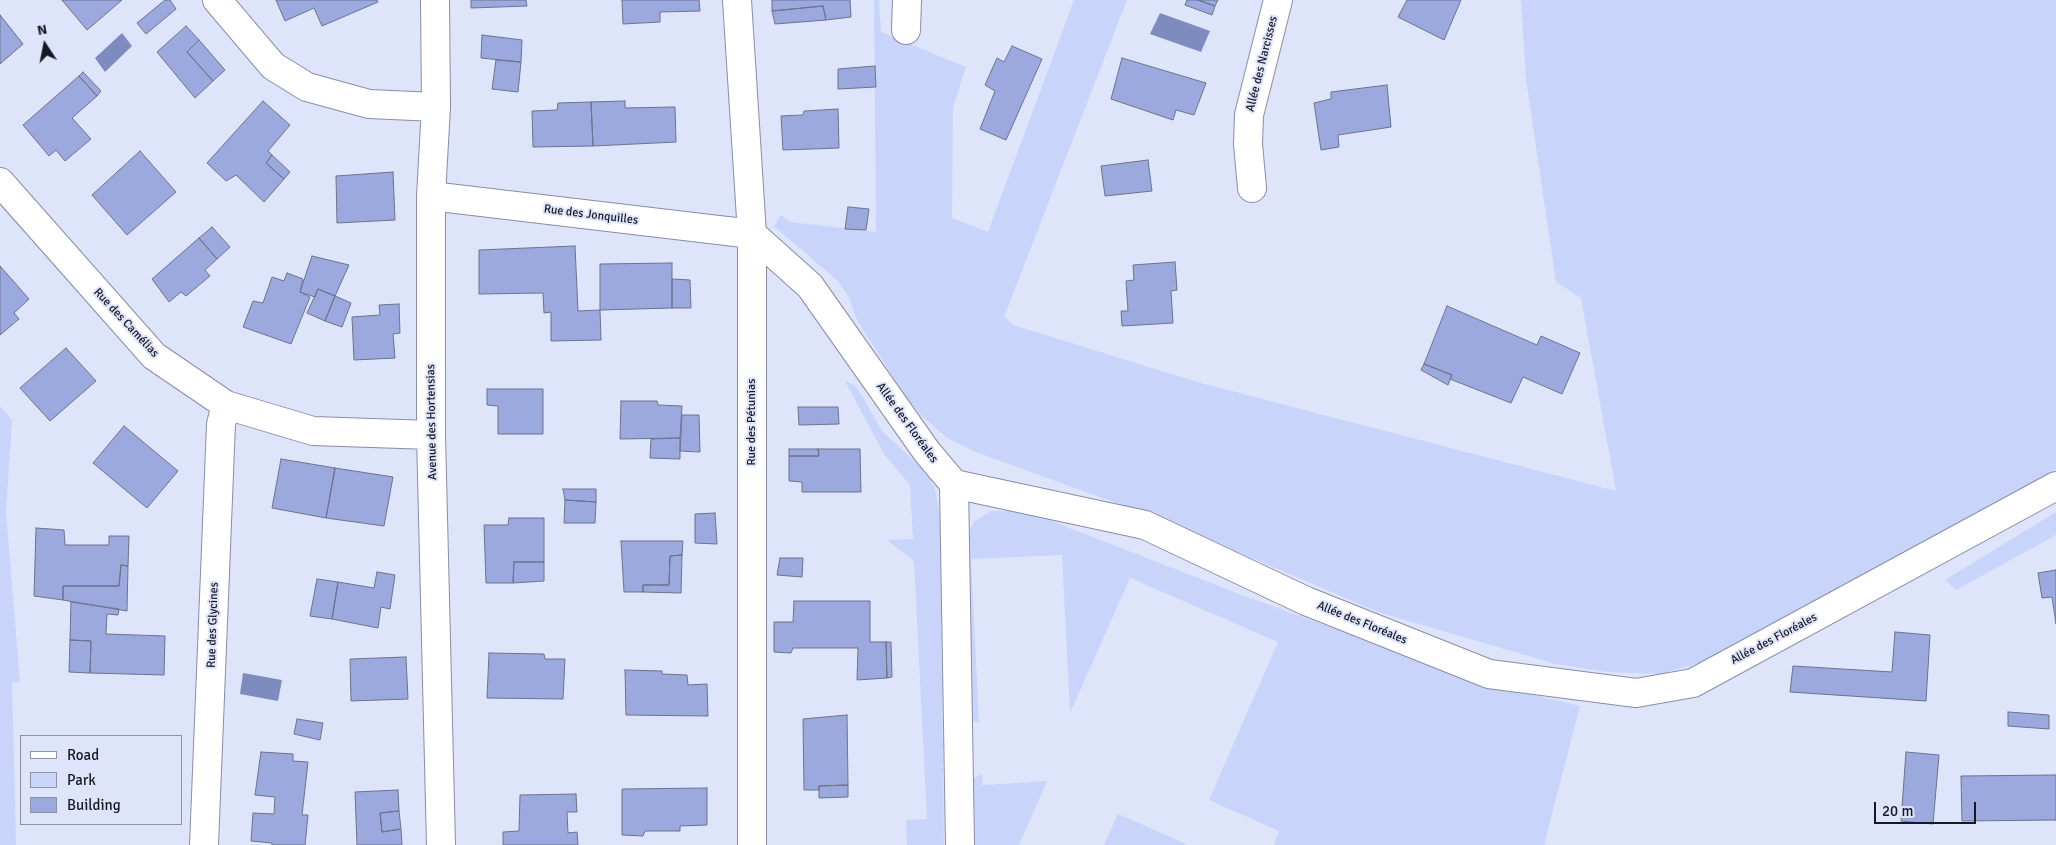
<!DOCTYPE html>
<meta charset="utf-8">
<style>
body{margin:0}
#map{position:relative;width:2056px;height:845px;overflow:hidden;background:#dee4fa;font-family:Signika,sans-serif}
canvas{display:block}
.legend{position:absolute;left:20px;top:735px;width:162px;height:90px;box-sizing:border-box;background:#dee4fa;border:1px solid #8e93a4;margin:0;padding:6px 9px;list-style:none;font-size:15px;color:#161922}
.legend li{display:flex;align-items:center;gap:10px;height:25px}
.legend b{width:25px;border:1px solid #8e93a4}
.north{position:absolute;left:20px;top:20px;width:50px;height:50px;-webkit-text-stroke:4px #dee4fa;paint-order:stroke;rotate:349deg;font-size:14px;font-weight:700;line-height:20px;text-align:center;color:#161922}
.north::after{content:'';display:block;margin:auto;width:18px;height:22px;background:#161922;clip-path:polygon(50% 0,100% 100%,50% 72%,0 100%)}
.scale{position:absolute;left:1874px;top:802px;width:102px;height:22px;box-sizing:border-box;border:2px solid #161922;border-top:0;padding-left:6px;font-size:15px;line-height:18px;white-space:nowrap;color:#161922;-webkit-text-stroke:4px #dee4fa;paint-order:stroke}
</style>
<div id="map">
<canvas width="2056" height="845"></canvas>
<ul class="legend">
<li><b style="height:6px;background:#fff"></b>Road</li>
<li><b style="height:14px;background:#c9d4fb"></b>Park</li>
<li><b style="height:14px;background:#9ba9df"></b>Building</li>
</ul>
<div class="north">N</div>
<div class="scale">20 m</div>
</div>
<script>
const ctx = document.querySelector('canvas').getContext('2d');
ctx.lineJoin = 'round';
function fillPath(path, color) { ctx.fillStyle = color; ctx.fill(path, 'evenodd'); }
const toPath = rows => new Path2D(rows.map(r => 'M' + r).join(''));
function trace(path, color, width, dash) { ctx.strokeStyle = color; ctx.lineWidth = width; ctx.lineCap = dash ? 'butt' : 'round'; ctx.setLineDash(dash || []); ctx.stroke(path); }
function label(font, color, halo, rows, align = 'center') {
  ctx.font = font + ' Signika,sans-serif'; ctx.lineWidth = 4; ctx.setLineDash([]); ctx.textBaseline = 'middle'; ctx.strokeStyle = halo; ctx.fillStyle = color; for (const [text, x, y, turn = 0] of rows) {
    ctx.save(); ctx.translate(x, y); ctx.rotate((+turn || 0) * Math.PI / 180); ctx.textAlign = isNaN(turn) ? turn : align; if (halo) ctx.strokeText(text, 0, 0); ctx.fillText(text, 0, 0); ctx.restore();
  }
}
const green = toPath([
 [874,0,879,0,881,32,966,67,953,107,952,218,988,232,1074,0,1127,0,1004,317,1013,325,1197,382,1616,491,1581,298,1556,282,1526,79,1521,0,2056,0,2056,469,1707,661,1660,674,1607,672,1556,664,1378,612,1161,519,978,453,947,438,921,415,906,397,857,320,849,298,838,281,774,226,781,215,790,222,876,232],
 [845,381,854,385,862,396,882,431,926,472,935,489,940,517,944,845,907,845,906,820,927,819,914,561,887,540,913,539,910,485,884,454],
 [0,406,12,420,6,512,20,682,12,682,16,845,0,845],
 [991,511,1019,511,1039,516,1239,594,1486,684,1580,706,1544,845,1274,845,1279,831,1209,800,1278,642,1130,578,1070,713,1062,555,971,559,979,723,972,720,967,708,964,539,974,522],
 [2056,512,2056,535,1956,590,1945,580],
 [982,774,983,785,1047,781,1019,845,968,845,972,779],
 [1118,814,1188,845,1104,845]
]);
const water = toPath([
 [1160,13,1210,31,1201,52,1150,34],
 [122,33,132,46,105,72,95,58],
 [243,673,282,680,278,701,240,694]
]);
const building = toPath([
 [62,0,122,0,87,30,62,0],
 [165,0,170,0,176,9,146,34,137,23,165,0],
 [276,0,377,0,378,2,322,26,314,8,285,21,276,0],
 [471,0,526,0,527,6,471,8,471,0],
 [622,0,699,0,700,11,660,12,660,22,623,24,622,0],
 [772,0,850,0,851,17,826,20,823,6,772,11,772,0],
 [1187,0,1198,0,1215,6,1212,15,1185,5,1187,0],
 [1198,0,1218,0,1215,6,1198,0],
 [1407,0,1461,0,1444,40,1398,17,1407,0],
 [823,6,826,20,775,24,772,11,823,6],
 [0,15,23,44,0,64,0,15],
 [186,26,199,40,187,52,213,81,195,98,157,52,186,26],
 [482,35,522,40,521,62,481,58,482,35],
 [199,40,225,70,213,81,187,52,199,40],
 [1012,46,1042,59,1006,140,980,129,995,91,985,85,997,58,1004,62,1012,46],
 [1122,58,1206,83,1194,115,1176,110,1173,120,1111,99,1122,58],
 [496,60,521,62,518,92,492,89,496,60],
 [875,66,876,87,838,89,838,69,875,66],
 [83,72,101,91,97,96,79,76,83,72],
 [79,76,97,96,72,118,91,139,65,161,56,150,49,156,23,125,79,76],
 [1387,85,1391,127,1338,135,1339,147,1321,150,1314,103,1331,99,1331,92,1387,85],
 [263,101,290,125,268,151,272,155,266,163,284,179,264,202,236,175,226,181,207,163,263,101],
 [625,101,625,108,675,107,676,142,593,146,591,102,625,101],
 [591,102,593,146,533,147,532,111,557,110,558,103,591,102],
 [838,109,839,148,783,150,781,116,803,115,804,111,838,109],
 [140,151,176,192,127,235,92,195,140,151],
 [272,155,290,172,284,179,266,163,272,155],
 [1148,160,1152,191,1105,196,1101,166,1148,160],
 [393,172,395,220,337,223,336,176,393,172],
 [848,207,869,209,866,230,845,229,848,207],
 [212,227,230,247,217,259,199,238,212,227],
 [199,238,217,259,205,270,210,276,186,296,181,292,169,302,152,279,199,238],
 [575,246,578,311,600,310,601,340,551,341,551,312,544,313,543,293,479,294,479,250,575,246],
 [312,256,349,265,335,296,318,289,315,297,300,292,312,256],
 [1175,262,1177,290,1171,291,1173,323,1122,326,1121,311,1128,311,1126,281,1134,280,1133,265,1175,262],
 [672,263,672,308,600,310,600,264,672,263],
 [0,266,29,299,14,313,19,319,0,335,0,266],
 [287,273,303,279,300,292,310,297,291,344,243,327,253,301,263,303,272,277,284,281,287,273],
 [672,279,690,280,691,308,672,308,672,279],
 [318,289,335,296,325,321,307,313,318,289],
 [335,296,351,303,342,327,325,321,335,296],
 [399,304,400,333,393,334,395,358,354,360,352,317,380,315,379,305,399,304],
 [1447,306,1537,345,1541,336,1580,353,1562,394,1523,377,1511,403,1450,379,1452,375,1424,364,1447,306],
 [66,348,96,381,50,421,20,388,66,348],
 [1424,364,1452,375,1448,385,1421,370,1424,364],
 [487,389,543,389,543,434,498,434,498,406,487,405,487,389],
 [621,401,657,401,658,405,682,406,680,438,620,439,621,401],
 [798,407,838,407,839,424,799,425,798,407],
 [682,415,699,415,700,452,680,451,682,415],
 [124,426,178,471,147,508,93,463,124,426],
 [680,438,680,459,650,458,651,439,680,438],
 [789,449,818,449,819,456,789,456,789,449],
 [818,449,860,449,861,492,802,492,802,482,789,481,789,456,819,456,818,449],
 [281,459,335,468,326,518,272,508,281,459],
 [335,468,393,477,384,526,326,518,335,468],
 [563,489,596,489,596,502,565,500,563,489],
 [565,500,596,502,595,523,564,523,565,500],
 [715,513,717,544,695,543,695,514,715,513],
 [509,518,544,518,544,562,514,562,513,583,486,583,484,525,508,525,509,518],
 [36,528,64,530,65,545,109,545,109,536,129,536,128,566,121,565,119,586,63,586,63,600,34,596,36,528],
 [621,541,683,541,682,555,670,556,669,585,643,585,643,592,624,592,621,541],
 [682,555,681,593,643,592,643,585,669,585,670,556,682,555],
 [780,558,803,558,802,577,777,575,780,558],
 [514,562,544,562,544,581,513,583,514,562],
 [121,565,128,566,127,611,63,600,63,586,119,586,121,565],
 [2056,570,2056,624,2052,597,2042,598,2038,573,2056,570],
 [377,572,395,575,390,609,381,607,378,628,332,619,338,582,374,588,377,572],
 [317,579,338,582,332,619,310,616,317,579],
 [794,601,870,601,870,642,886,642,887,678,857,680,858,648,793,648,791,653,774,652,774,622,793,622,794,601],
 [71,602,119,609,118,615,107,614,106,634,165,636,164,675,90,673,91,641,70,640,71,602],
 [1895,632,1930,635,1926,701,1790,692,1793,666,1892,672,1895,632],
 [70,640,91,641,90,673,69,672,70,640],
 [886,642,891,642,892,677,887,678,886,642],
 [489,653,544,654,545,659,565,659,563,699,487,698,489,653],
 [406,657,408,699,351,701,350,659,406,657],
 [625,670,662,671,662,674,687,675,688,685,707,684,708,716,626,715,625,670],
 [2008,712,2049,715,2049,729,2008,726,2008,712],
 [847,715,848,785,819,786,819,790,804,790,803,719,847,715],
 [297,719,323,723,320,740,294,734,297,719],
 [261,752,293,754,293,761,308,762,302,815,308,815,305,845,272,845,272,843,251,841,253,813,274,814,275,797,255,795,261,752],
 [1906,752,1939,755,1933,824,1901,821,1906,752],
 [2056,775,2056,820,1962,821,1961,776,2056,775],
 [848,785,848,797,819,798,819,786,848,785],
 [707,788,707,825,680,826,680,831,645,831,643,836,622,835,622,789,707,788],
 [398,790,399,811,380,813,382,832,401,829,402,845,357,845,355,792,398,790],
 [576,794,577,812,567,812,568,833,577,832,578,845,503,845,503,832,519,831,520,795,576,794],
 [399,811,401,829,382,832,380,813,399,811]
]);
const street = toPath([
 [217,0,273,66,307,87,369,104,436,107],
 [435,0,436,107,431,196,431,435,441,845],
 [737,0,752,234,752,845],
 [906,30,907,0],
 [0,182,154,356,226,405,313,431,431,435],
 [1252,188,1248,144,1249,115,1278,0],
 [431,196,752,234],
 [752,234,810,286,927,452,954,484,1145,525,1306,601,1489,674,1636,693,1693,683,2056,486],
 [954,484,960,845],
 [204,845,221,424,226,405]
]);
const streetNames = [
 ["Allée des Narcisses",1262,64,-76],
 ["Rue des Jonquilles",591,215,7],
 ["Rue des Camélias",126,323,47],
 ["Avenue des Hortensias",432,422,-91],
 ["Rue des Pétunias",752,422,-90],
 ["Allée des Floréales",907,423,54],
 ["Allée des Floréales",1362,623,22],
 ["Rue des Glycines",213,625,-88],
 ["Allée des Floréales",1774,639,-28]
];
fillPath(green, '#c9d4fb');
fillPath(water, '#7e8bbf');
fillPath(building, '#9ba9df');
trace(building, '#6c738b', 1);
trace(street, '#878ea7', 30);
trace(street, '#fff', 28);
label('12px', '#161922', '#dee4fa', streetNames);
</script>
